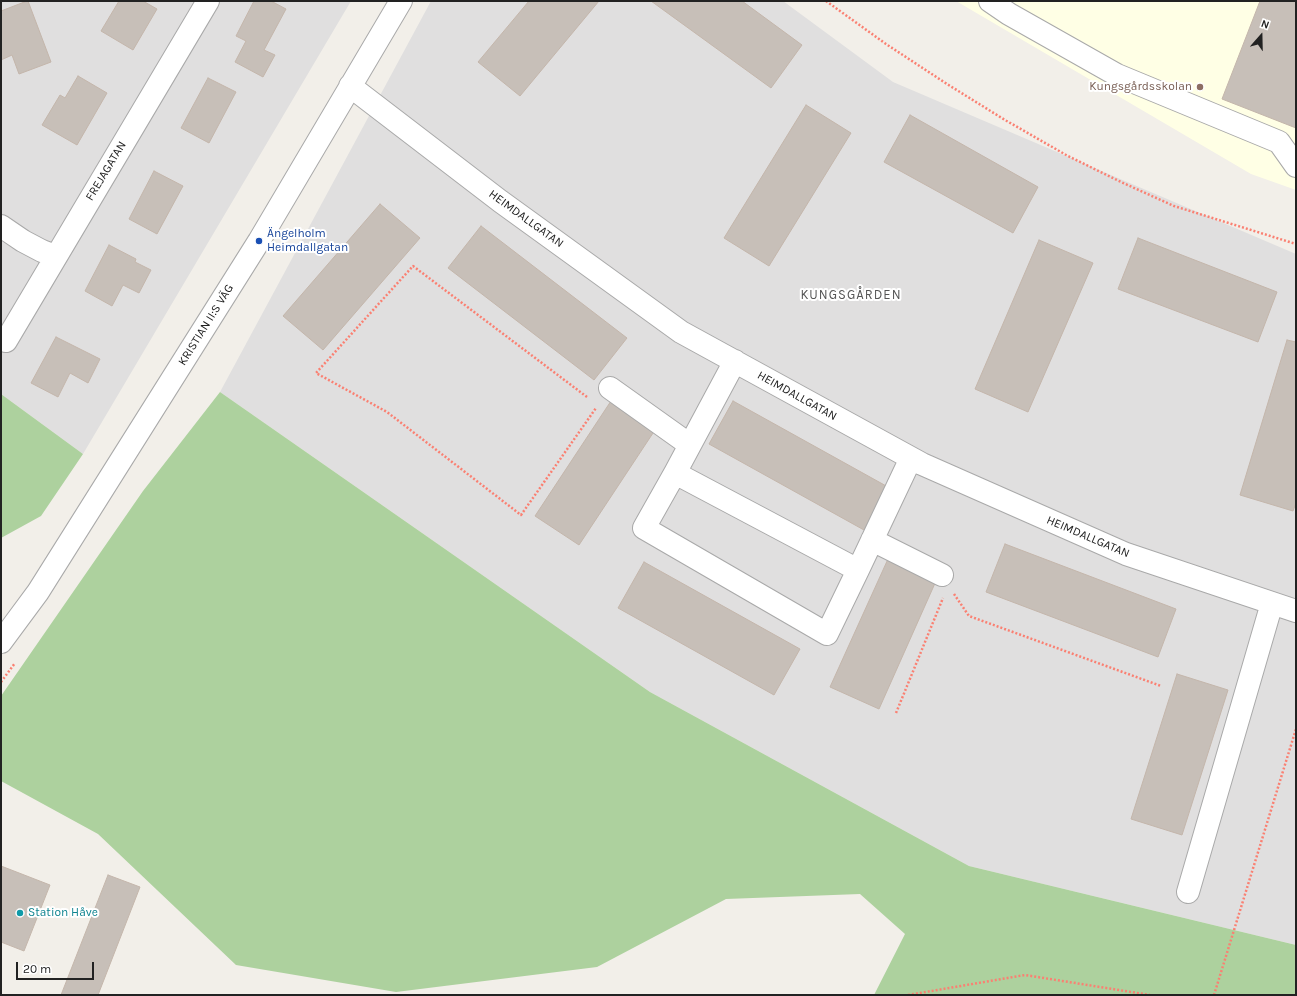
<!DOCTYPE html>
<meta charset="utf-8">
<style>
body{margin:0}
#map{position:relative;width:1297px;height:996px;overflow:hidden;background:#f2efe9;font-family:Karla,sans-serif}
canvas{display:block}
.frame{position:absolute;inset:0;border:2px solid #222;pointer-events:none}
.north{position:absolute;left:1241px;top:16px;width:40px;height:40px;-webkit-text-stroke:3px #fff;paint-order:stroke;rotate:20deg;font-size:11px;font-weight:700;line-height:16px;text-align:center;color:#222}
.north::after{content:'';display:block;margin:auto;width:14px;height:18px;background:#222;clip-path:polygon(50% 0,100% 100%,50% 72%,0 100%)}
.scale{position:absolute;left:16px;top:962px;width:78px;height:18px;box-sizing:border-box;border:2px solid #222;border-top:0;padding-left:5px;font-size:12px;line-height:14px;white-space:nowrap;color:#222;-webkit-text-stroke:3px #fff;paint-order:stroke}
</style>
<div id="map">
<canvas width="1297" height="996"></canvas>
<div class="frame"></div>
<div class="north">N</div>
<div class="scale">20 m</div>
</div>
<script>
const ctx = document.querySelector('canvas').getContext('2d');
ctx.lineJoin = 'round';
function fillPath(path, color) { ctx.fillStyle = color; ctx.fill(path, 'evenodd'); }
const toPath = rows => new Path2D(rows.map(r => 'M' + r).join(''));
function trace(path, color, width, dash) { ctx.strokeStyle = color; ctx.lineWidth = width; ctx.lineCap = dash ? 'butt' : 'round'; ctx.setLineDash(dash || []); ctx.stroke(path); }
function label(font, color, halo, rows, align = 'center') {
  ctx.font = font + ' Karla,sans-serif'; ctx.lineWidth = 4; ctx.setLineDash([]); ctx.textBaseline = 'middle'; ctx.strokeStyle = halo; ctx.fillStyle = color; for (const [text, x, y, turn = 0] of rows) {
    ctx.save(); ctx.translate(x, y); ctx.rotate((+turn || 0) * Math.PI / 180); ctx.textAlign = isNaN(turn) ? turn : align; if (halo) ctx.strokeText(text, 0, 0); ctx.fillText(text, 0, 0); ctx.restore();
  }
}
const residential = toPath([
 [1,1,351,1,83,454,1,394],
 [431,1,783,1,893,82,1296,254,1296,945,969,866,650,692,220,392]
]);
const education = toPath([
 [956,1,1296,1,1296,190,1251,174]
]);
const forest = toPath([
 [220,392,650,692,969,866,1296,945,1296,995,874,995,905,934,860,894,726,899,597,967,396,992,236,965,98,834,1,781,1,696,143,491],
 [1,394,83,454,41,516,1,538]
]);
const building = toPath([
 [27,1,28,1,51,62,19,74,12,55,1,60,1,11,27,1],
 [119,1,143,1,157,9,133,50,101,31,119,1],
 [254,1,271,1,286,9,264,50,275,55,263,77,235,62,246,41,236,36,254,1],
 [529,1,599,1,520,96,478,62,529,1],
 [651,1,742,1,802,45,771,88,651,1],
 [1260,1,1296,1,1296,128,1222,99,1260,1],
 [78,76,107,93,77,145,42,125,60,95,65,98,78,76],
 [208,78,236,92,209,143,181,128,208,78],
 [806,105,851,133,769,266,724,238,806,105],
 [910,115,1038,187,1013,233,884,162,910,115],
 [154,171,183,186,157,234,129,219,154,171],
 [380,204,420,238,323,350,283,316,380,204],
 [481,226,627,338,594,380,448,268,481,226],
 [1138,238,1277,292,1258,342,1118,289,1138,238],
 [1039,240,1093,263,1028,412,975,389,1039,240],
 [109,245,136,259,135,262,151,270,139,293,123,285,112,306,85,291,109,245],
 [56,337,100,359,88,383,70,373,58,397,31,383,56,337],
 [1287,340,1296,342,1296,503,1293,511,1240,495,1287,340],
 [611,401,655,430,579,545,535,516,611,401],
 [733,401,888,487,864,530,709,444,733,401],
 [1005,544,1176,609,1158,657,986,592,1005,544],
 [888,559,936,581,879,709,830,687,888,559],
 [644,562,800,649,774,695,618,608,644,562],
 [1177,674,1228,690,1182,835,1131,819,1177,674],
 [1,866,50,885,24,951,1,942,1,866],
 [108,875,140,887,98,995,61,995,108,875]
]);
const path = toPath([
 [826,1,886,44,947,84,1005,120,1068,156,1121,182,1174,206,1296,244],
 [587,397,413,266,316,373,387,412,521,515,596,408],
 [954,594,969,616,1161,686],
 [1,682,15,663],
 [896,713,943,598],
 [908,995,1025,975,1150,995],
 [1214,995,1296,729]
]);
const minor = toPath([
 [990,1,1009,14,1117,75,1279,142,1296,166],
 [350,86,500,201,681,332,922,464,1126,554,1296,611],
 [1,226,23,241,42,251,55,256],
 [6,341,208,1],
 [610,388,690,445],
 [675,473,735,361],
 [872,540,942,575],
 [858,570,675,473,644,528,827,634,858,570,911,458],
 [1,642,38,592,259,241,401,1],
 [1188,892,1272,603]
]);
const markers = [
 [1200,87,4,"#8d6e63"],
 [259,241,4,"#1a4fb4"],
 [20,913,4,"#0f9aa8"]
];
const educationNames = [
 ["Kungsgårdsskolan",1192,87]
];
const streetNames = [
 ["FREJAGATAN",106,171,-59],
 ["HEIMDALLGATAN",526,219,36],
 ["KRISTIAN II:S VÄG",206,325,-58],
 ["HEIMDALLGATAN",797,396,29],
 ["HEIMDALLGATAN",1088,537,23]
];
const transitNames = [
 ["Ängelholm",267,234],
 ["Heimdallgatan",267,248]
];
const cultureNames = [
 ["Station Håve",28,913]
];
const neighbourhoodNames = [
 ["KUNGSGÅRDEN",851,295]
];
fillPath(residential, '#e0dfdf');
fillPath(education, '#ffffe5');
fillPath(forest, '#add19e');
fillPath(building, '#c7bfb8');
trace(building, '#c4b6ab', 1);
trace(minor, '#a9a9a9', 24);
trace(path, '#fa8072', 2.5, [2, 2]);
trace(minor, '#fff', 22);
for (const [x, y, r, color] of markers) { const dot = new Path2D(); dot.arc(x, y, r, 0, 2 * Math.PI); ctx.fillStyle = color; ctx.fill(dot); trace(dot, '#fff', 1.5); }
label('12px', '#785e54', '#fff', educationNames, 'right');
label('12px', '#222', '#fff', streetNames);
label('12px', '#164399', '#fff', transitNames, 'left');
label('12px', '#0d838f', '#fff', cultureNames, 'left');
ctx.letterSpacing = '1px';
label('13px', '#555', '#fff', neighbourhoodNames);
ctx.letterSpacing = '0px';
</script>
